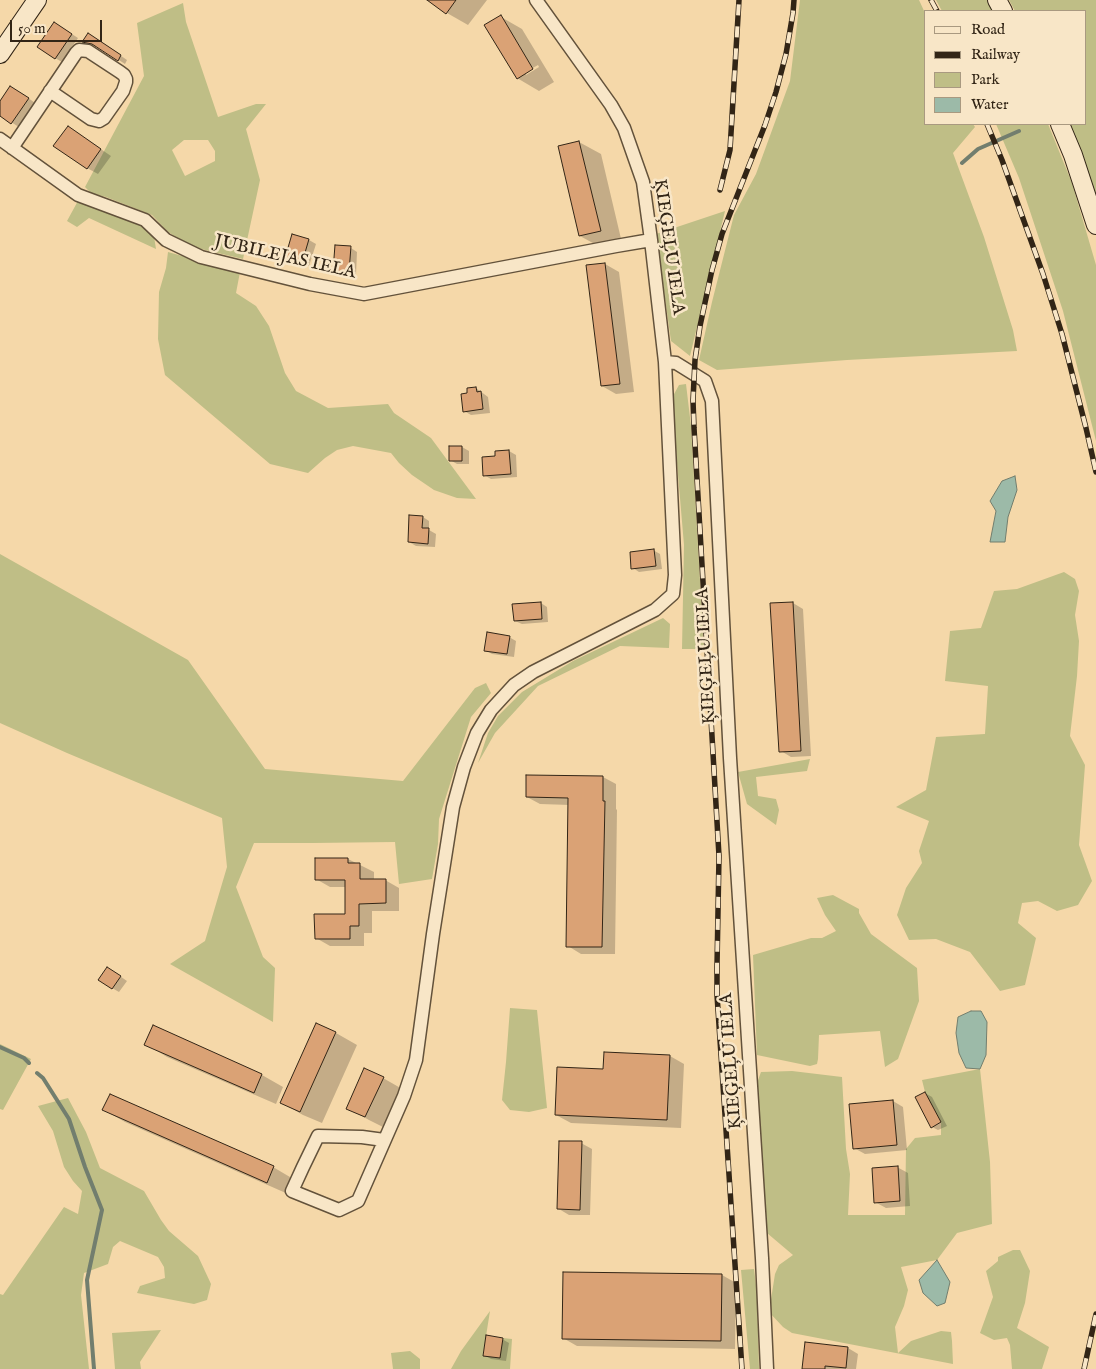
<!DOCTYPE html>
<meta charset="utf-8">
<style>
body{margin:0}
#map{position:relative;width:1096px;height:1369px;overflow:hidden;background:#f5d8a9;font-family:"IM FELL English",serif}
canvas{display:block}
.legend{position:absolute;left:924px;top:10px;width:162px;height:115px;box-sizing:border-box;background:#f8e6c7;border:1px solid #a99980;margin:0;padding:6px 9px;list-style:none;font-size:15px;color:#322516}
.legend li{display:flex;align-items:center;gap:10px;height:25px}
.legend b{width:25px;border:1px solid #a99980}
.scale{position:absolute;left:10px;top:20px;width:92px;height:22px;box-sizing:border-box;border:2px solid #322516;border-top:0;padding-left:6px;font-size:15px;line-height:18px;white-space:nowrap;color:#322516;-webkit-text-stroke:4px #f8e6c7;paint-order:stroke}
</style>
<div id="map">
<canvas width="1096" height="1369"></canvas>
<ul class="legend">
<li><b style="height:6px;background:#f8e6c7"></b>Road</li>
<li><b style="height:6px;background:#322516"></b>Railway</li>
<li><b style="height:14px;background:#bfbe86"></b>Park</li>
<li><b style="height:14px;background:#9cbaa8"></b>Water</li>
</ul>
<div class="scale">50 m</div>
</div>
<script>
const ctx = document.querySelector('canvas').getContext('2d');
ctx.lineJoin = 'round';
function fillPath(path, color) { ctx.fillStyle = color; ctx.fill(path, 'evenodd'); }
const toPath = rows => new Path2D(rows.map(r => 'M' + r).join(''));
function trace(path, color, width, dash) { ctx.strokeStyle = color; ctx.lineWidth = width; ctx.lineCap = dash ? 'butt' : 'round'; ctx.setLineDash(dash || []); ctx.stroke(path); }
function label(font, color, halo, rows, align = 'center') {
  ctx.font = font + ' "IM FELL English",serif'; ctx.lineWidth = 5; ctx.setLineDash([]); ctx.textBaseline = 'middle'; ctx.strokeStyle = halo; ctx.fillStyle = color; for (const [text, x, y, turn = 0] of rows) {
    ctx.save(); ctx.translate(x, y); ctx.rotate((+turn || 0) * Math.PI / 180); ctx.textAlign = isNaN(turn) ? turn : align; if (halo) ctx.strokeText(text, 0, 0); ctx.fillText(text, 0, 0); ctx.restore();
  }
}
const green = toPath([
 [800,0,919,0,925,13,925,124,973,124,975,127,953,153,984,237,1013,330,1017,351,847,360,717,370,699,360,712,302,734,215,756,174,790,81],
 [936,0,987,0,993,11,942,11],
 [1009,0,1096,0,1096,226,1061,124,1085,124,1085,11,1015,11],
 [183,3,186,22,218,117,256,104,266,104,246,129,260,180,243,259,201,249,180,240,167,231,152,215,106,197,91,193,85,187,144,76,137,23],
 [184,140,208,140,215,151,215,161,185,176,172,150],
 [996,124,1048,124,1072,183,1096,265,1096,441,1063,311,1019,178],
 [79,199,103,211,153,230,156,249,89,218,77,227,67,221],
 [725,211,690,356,671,341,656,234],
 [168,252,240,272,236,293,256,306,269,326,285,373,296,391,328,408,388,404,394,413,431,438,476,499,457,498,434,490,412,475,399,463,391,453,353,446,337,450,325,458,308,473,270,464,165,375,158,339,159,292,166,268],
 [686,384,691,426,704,649,682,649,684,545,673,416,673,396,679,385],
 [0,554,188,660,265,769,403,781,475,688,486,683,491,693,471,717,439,819,438,844,432,879,399,884,395,842,313,843,254,843,236,887,263,957,275,968,273,1022,170,964,205,941,227,867,222,818,67,753,0,723],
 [1064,572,1075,579,1079,591,1075,615,1079,641,1077,676,1070,736,1085,765,1079,845,1092,881,1078,905,1057,911,1038,901,1022,903,1018,923,1036,938,1025,985,1000,991,970,952,936,939,909,940,897,915,906,888,922,863,919,851,929,821,896,807,926,790,936,737,985,734,988,686,945,681,950,631,981,628,994,591,1017,589],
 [663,618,670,624,669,648,620,646,538,686,495,733,478,763,488,733,498,716,522,692,573,661],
 [810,759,807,771,756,777,758,796,776,799,779,810,776,825,747,804,738,772],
 [833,895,859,909,859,913,871,934,917,968,919,1001,898,1059,885,1067,880,1031,819,1035,818,1059,817,1064,810,1066,757,1055,753,955,811,938,822,938,836,931,825,915,817,898],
 [510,1008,537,1010,547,1108,529,1112,510,1110,502,1100,506,1062],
 [0,1044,31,1059,3,1110,0,1109],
 [980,1069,990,1162,992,1224,957,1233,937,1260,901,1267,908,1290,904,1306,895,1327,898,1353,911,1341,941,1331,951,1332,952,1341,953,1364,792,1333,783,1327,769,1312,775,1274,779,1265,793,1255,767,1233,757,1083,761,1072,792,1071,842,1077,846,1149,850,1174,848,1215,905,1215,906,1149,915,1138,941,1135,941,1122,925,1092,922,1080],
 [68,1098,86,1132,100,1168,144,1191,161,1220,169,1231,198,1256,211,1284,207,1300,194,1304,137,1293,140,1286,165,1278,164,1267,158,1257,120,1241,113,1247,108,1264,84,1273,81,1295,89,1369,0,1369,0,1294,3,1295,64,1207,78,1214,82,1191,73,1181,64,1167,53,1131,38,1106],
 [1013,1250,1020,1250,1030,1271,1025,1303,1017,1328,1049,1347,1042,1369,1012,1369,1010,1345,1007,1338,994,1340,980,1333,993,1297,986,1271,998,1261,998,1257],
 [754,1269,757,1293,759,1369,750,1369,741,1270],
 [490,1311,483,1355,499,1358,503,1338,512,1339,510,1369,451,1369,461,1351],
 [161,1330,140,1362,141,1369,115,1369,112,1333],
 [410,1351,420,1359,420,1369,393,1369,391,1353]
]);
const water = toPath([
 [1015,476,1017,490,1008,517,1005,542,990,542,996,511,990,501,1002,481,1015,476],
 [971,1011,981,1011,987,1022,986,1055,980,1069,966,1068,959,1053,956,1033,958,1017,971,1011],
 [937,1260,950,1282,945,1303,937,1306,923,1293,919,1280,937,1260]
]);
const shadow = toPath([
 [431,0,487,0,468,25,447,13,431,1],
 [501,17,522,29,554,82,539,91,517,78],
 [538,65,539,67,526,75,526,72],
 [61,27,78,38,62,62,55,58],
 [95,38,127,60,125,64,99,47,90,45,83,42],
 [21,93,38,105,22,129,0,115,0,103],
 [68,127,111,156,98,174,87,168],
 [579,142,601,154,622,243,602,248,580,236,559,147],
 [293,235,309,240,316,244,309,266,293,261,286,258],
 [351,248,357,252,356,275,341,274,334,270],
 [605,264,619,272,634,392,616,394,602,386,587,266],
 [476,388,488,397,490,413,471,415,464,411,469,394],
 [462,447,469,451,469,464,457,464,450,460],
 [509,451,516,455,517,477,491,479,484,475,496,458],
 [423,517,429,521,429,530,436,534,435,547,416,546,409,542],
 [653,550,660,554,662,569,639,572,633,568],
 [541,603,547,607,548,622,522,624,515,621],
 [793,603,803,609,811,756,791,757,781,751],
 [509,637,516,641,514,657,492,654,485,650],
 [603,777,616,784,616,809,617,810,615,954,581,954,568,946,570,805,540,804,527,797],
 [316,859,348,859,374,872,374,880,385,880,399,888,399,911,372,911,372,933,364,933,364,946,330,946,316,938,346,915,346,887,330,887,316,879],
 [114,972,127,981,119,992,112,988],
 [153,1027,262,1075,283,1087,276,1104,167,1057,146,1044],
 [336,1033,357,1045,322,1123,303,1115,282,1103],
 [670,1056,684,1064,681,1128,571,1123,556,1115,604,1070],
 [383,1078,404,1090,387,1129,369,1120,347,1108],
 [925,1093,932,1097,947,1126,938,1130,932,1127],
 [893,1101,903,1107,907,1150,865,1154,854,1148],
 [104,1110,273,1167,295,1180,288,1194,125,1122],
 [581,1143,592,1149,590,1215,569,1215,559,1209],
 [897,1167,908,1173,910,1206,886,1208,875,1202],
 [722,1275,736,1283,735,1349,577,1346,563,1338],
 [502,1339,509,1343,506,1361,491,1359,484,1355],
 [848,1348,858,1354,856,1369,804,1369]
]);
const stream = toPath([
 [962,163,978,149,1019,131],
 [0,1047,24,1058,29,1063],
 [37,1073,43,1078,69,1119,85,1167,102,1210,87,1280,94,1369]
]);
const building = toPath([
 [427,0,456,0,446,14,427,0],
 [501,15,533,69,517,79,484,25,501,15],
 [54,22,72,34,55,59,37,47,54,22],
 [88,33,121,55,118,61,92,44,82,42,88,33],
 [10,86,29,98,11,124,0,116,0,101,10,86],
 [68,126,101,149,87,169,53,146,68,126],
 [579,141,601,231,579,236,558,146,579,141],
 [292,234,309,239,302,263,285,258,292,234],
 [335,245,351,246,349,272,333,271,335,245],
 [605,263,620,384,601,386,586,265,605,263],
 [476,387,477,392,481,391,483,409,463,412,461,394,467,393,467,388,476,387],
 [449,446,462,446,462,461,449,461,449,446],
 [509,450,511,474,483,476,482,457,495,456,495,451,509,450],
 [409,515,423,516,422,528,429,528,428,544,408,542,409,515],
 [654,549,656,566,631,569,630,552,654,549],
 [541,602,542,619,514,621,512,604,541,602],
 [793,602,801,751,779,752,770,603,793,602],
 [487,632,510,636,507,654,484,651,487,632],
 [526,775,603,776,603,801,605,801,602,947,566,947,568,798,526,797,526,775],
 [315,858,348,858,348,863,360,863,360,879,386,879,386,903,359,904,359,926,350,926,350,939,315,939,314,914,345,914,345,880,315,880,315,858],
 [107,967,121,976,112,989,98,980,107,967],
 [316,1023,336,1032,300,1112,280,1103,316,1023],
 [153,1025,262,1074,254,1093,144,1045,153,1025],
 [604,1052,670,1055,667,1120,555,1115,557,1067,603,1069,604,1052],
 [364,1068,384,1077,365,1117,346,1109,364,1068],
 [925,1092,941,1122,931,1128,915,1097,925,1092],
 [110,1094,274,1166,267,1183,102,1110,110,1094],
 [893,1100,897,1145,853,1149,849,1104,893,1100],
 [559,1141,582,1141,580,1210,557,1209,559,1141],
 [898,1166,900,1201,874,1203,872,1168,898,1166],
 [563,1272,722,1274,721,1341,562,1339,563,1272],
 [486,1335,503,1338,500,1358,483,1356,486,1335],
 [805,1342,848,1347,846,1368,825,1366,825,1369,802,1369,805,1342]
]);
const minor = toPath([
 [536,0,611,105,624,128,643,182,651,240,665,362,676,363,705,381,712,401,730,758,762,1258,767,1369],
 [0,139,78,195,145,220,166,240,201,257,310,284,364,294,616,246,651,240],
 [12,148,76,53,79,50,88,51,120,72,124,75,126,79,126,82,123,91,104,118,99,121,91,119,50,91],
 [384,1140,362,1137,318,1136,303,1167,292,1191,339,1210,358,1201,404,1096,416,1060,433,934,453,807,464,767,477,733,491,710,514,685,533,672,655,610,673,594,675,575,665,362]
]);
const secondary = toPath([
 [997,0,1003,11],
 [0,54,37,0],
 [1060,124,1073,155,1096,225]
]);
const rail = toPath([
 [931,0,937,11],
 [987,124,1002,160,1043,274,1062,334,1086,428,1096,472],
 [720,190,730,150,739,0],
 [742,1369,717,995,717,966,719,856,694,428,693,400,695,360,700,326,712,270,722,234,765,125,776,92,786,54,793,13,794,0],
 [1084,1369,1096,1314]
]);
const streetNames = [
 ["ĶIEĢEĻU IELA",668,247,82],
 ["JUBILEJAS IELA",285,258,13],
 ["ĶIEĢEĻU IELA",707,656,-93],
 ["ĶIEĢEĻU IELA",732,1061,-94]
];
fillPath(green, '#bfbe86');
fillPath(water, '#9cbaa8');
trace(water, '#727e6e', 1);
fillPath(shadow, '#0003');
trace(stream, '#727e6e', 4);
fillPath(building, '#daa275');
trace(building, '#322516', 1);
trace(minor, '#63523b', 15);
trace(secondary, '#322516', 20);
trace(minor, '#f8e6c7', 12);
trace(secondary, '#f8e6c7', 18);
trace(rail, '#322516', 5.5);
trace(rail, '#f8e6c7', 4, [11]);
label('18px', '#322516', '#f8e6c7', streetNames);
</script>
